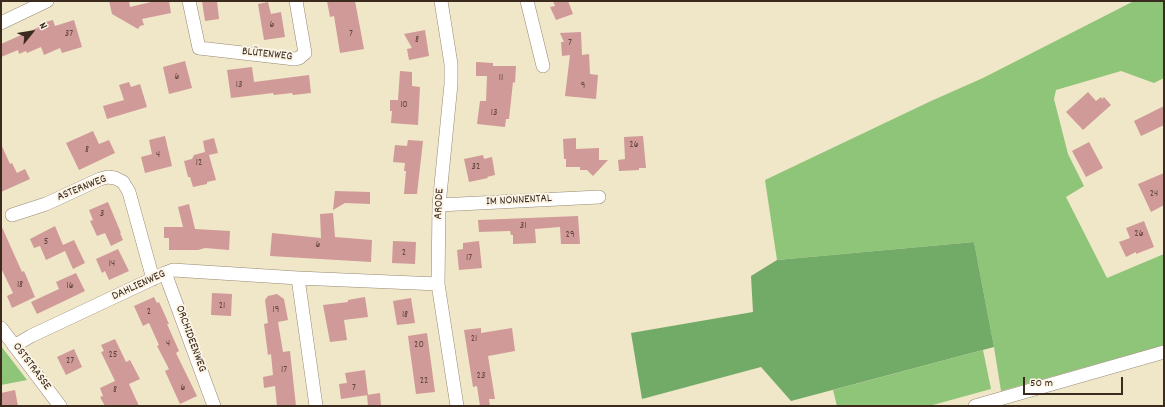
<!DOCTYPE html>
<meta charset="utf-8">
<style>
body{margin:0}
#map{position:relative;width:1165px;height:407px;overflow:hidden;background:#f0e6c8;font-family:Dekko,sans-serif}
canvas{display:block}
.frame{position:absolute;inset:0;border:2px solid #3b2a1e;pointer-events:none}
.north{position:absolute;left:12px;top:12px;width:40px;height:40px;-webkit-text-stroke:3px #fcf5e5;paint-order:stroke;rotate:60deg;font-size:11px;font-weight:700;line-height:16px;text-align:center;color:#3b2a1e}
.north::after{content:'';display:block;margin:auto;width:14px;height:18px;background:#3b2a1e;clip-path:polygon(50% 0,100% 100%,50% 72%,0 100%)}
.scale{position:absolute;left:1023px;top:377px;width:100px;height:18px;box-sizing:border-box;border:2px solid #3b2a1e;border-top:0;padding-left:5px;font-size:12px;line-height:14px;white-space:nowrap;color:#3b2a1e;-webkit-text-stroke:3px #fcf5e5;paint-order:stroke}
</style>
<div id="map">
<canvas width="1165" height="407"></canvas>
<div class="frame"></div>
<div class="north">N</div>
<div class="scale">50 m</div>
</div>
<script>
const ctx = document.querySelector('canvas').getContext('2d');
ctx.lineJoin = 'round';
function fillPath(path, color) { ctx.fillStyle = color; ctx.fill(path, 'evenodd'); }
const toPath = rows => new Path2D(rows.map(r => 'M' + r).join(''));
function trace(path, color, width, dash) { ctx.strokeStyle = color; ctx.lineWidth = width; ctx.lineCap = dash ? 'butt' : 'round'; ctx.setLineDash(dash || []); ctx.stroke(path); }
function label(font, color, halo, rows, align = 'center') {
  ctx.font = font + ' Dekko,sans-serif'; ctx.lineWidth = 4; ctx.setLineDash([]); ctx.textBaseline = 'middle'; ctx.strokeStyle = halo; ctx.fillStyle = color; for (const [text, x, y, turn = 0] of rows) {
    ctx.save(); ctx.translate(x, y); ctx.rotate((+turn || 0) * Math.PI / 180); ctx.textAlign = isNaN(turn) ? turn : align; if (halo) ctx.strokeText(text, 0, 0); ctx.fillText(text, 0, 0); ctx.restore();
  }
}
const green = toPath([
 [1134,1,1164,1,1164,78,1154,83,1121,71,1056,90,1054,99,1068,154,1084,186,1066,197,1107,278,1164,254,1164,345,1001,391,994,347,974,242,777,260,765,180,931,101,983,78],
 [1,346,27,380,1,385],
 [983,350,991,389,929,406,837,406,833,390]
]);
const forest = toPath([
 [974,242,994,347,791,401,761,367,642,399,631,333,753,312,751,276,777,260]
]);
const building = toPath([
 [109,1,129,1,130,7,155,1,169,1,171,13,142,19,144,25,140,26,138,29,112,14],
 [202,1,217,1,219,19,205,21],
 [327,1,355,1,364,49,340,53,334,16,330,17],
 [553,1,568,1,573,14,556,20,550,7,555,6],
 [268,2,271,14,281,12,285,37,264,40,258,4],
 [53,20,55,26,74,20,82,47,62,53,60,48,44,55,41,47,27,53,26,51,19,54,18,50,1,57,1,44,39,27,38,24],
 [425,30,429,56,409,60,407,49,412,48,404,34],
 [581,32,582,55,589,54,590,74,598,75,596,99,565,96,570,55,562,56,561,42,564,42,560,33],
 [185,61,192,88,169,94,163,67],
 [476,62,493,63,493,66,516,66,515,83,513,82,509,119,506,119,505,127,477,124,480,101,486,101,487,76,476,76],
 [252,67,254,82,309,75,311,93,293,95,292,93,274,95,273,93,231,98,227,70],
 [400,71,412,72,412,86,420,87,418,125,391,123,392,111,390,111,390,100,398,100],
 [129,82,131,87,140,84,147,107,107,119,103,106,124,100,119,85],
 [1088,92,1096,101,1101,97,1102,99,1104,97,1111,105,1083,130,1066,112],
 [1164,106,1164,125,1141,136,1134,121],
 [93,131,99,144,109,140,115,153,79,170,66,143],
 [165,136,172,166,145,173,141,157,152,154,149,140],
 [643,136,646,168,639,168,639,170,619,171,618,160,625,159,624,137],
 [214,138,218,153,209,155,216,180,207,182,207,184,193,187,190,177,188,177,184,161,192,159,194,155,205,152,203,141],
 [576,138,576,149,599,148,599,160,608,160,593,176,587,170,580,170,580,167,566,167,566,159,564,159,563,139],
 [408,140,423,141,417,194,404,194,406,171,404,171,405,163,393,162,395,145,407,146],
 [1089,142,1103,168,1086,177,1072,151],
 [1,144,10,164,12,163,17,173,25,169,30,179,1,192],
 [483,155,484,159,492,157,495,175,487,177,488,178,469,182,464,159],
 [1164,173,1164,205,1151,212,1138,184],
 [335,191,370,192,370,204,345,203,333,210],
 [108,202,121,233,120,233,123,240,111,246,105,233,97,236,90,221,93,220,89,210],
 [189,204,195,229,230,231,229,250,205,248,198,250,169,250,169,238,164,238,164,227,183,227,178,207],
 [333,213,335,237,372,240,371,262,270,256,272,233,321,238,320,214],
 [578,216,580,244,561,244,560,227,535,229,536,243,513,244,513,235,511,235,510,231,479,232,478,220],
 [1144,221,1154,247,1136,254,1136,252,1126,257,1119,242,1130,238,1126,228],
 [1,225,22,272,24,271,35,297,12,308,7,296,13,293,1,268],
 [55,226,63,245,74,240,85,263,73,269,65,251,46,260,40,246,34,248,30,239],
 [393,241,416,242,415,264,392,263],
 [479,241,482,268,459,270,457,250,463,249,463,243],
 [118,249,129,271,109,280,105,271,102,273,96,259],
 [76,273,85,291,37,314,31,302,59,289,56,282],
 [212,293,232,294,231,316,211,315],
 [277,294,284,299,288,320,278,322,283,352,290,351,296,406,277,406,275,386,264,388,263,377,273,375,271,354,268,355,264,324,268,323,265,300,268,296],
 [154,297,157,303,159,302,169,324,167,324,179,351,176,353,197,396,180,404,165,371,169,369,157,346,159,345,149,323,143,326,134,306],
 [365,297,368,317,344,320,347,340,330,342,323,305,348,302,348,300],
 [411,298,415,323,397,325,393,301],
 [481,328,481,333,512,328,515,351,488,356,495,399,489,399,490,406,480,406,477,386,473,387,464,330],
 [427,333,435,392,416,394,408,336],
 [115,339,126,362,130,360,140,379,129,384,139,406,105,406,100,397,103,396,100,388,115,381,101,352,104,351,101,345],
 [74,349,82,367,66,375,57,357],
 [365,370,368,395,341,399,339,384,347,383,345,373],
 [15,390,18,406,1,406,1,393],
 [380,393,381,406,368,406,367,395]
]);
const minor = toPath([
 [189,1,199,48,295,59,299,58,305,53,296,1],
 [441,1,451,64,451,84,439,205,438,284,457,406],
 [527,1,543,66],
 [1,23,47,1],
 [439,205,599,197],
 [12,215,46,204,100,179,108,177,115,178,123,182,129,192,153,279],
 [165,273,214,406],
 [298,278,316,406],
 [1,328,60,406],
 [14,346,31,336,165,273,173,270,298,278,438,284],
 [975,406,1164,352]
]);
const numberNames = [
 ["6",272,26],
 ["37",69,35],
 ["7",351,35],
 ["8",417,41],
 ["7",570,44],
 ["6",177,78],
 ["11",501,79],
 ["13",239,86],
 ["9",583,87],
 ["10",404,106],
 ["13",494,114],
 ["26",634,146],
 ["8",87,151],
 ["4",158,156],
 ["12",199,164],
 ["32",476,168],
 ["24",1154,195],
 ["3",102,215],
 ["31",523,227],
 ["26",1139,235],
 ["29",570,236],
 ["5",46,243],
 ["6",318,246],
 ["2",404,254],
 ["17",469,259],
 ["14",112,265],
 ["18",20,286],
 ["16",70,287],
 ["21",222,307],
 ["19",276,311],
 ["2",149,313],
 ["18",405,316],
 ["21",474,340],
 ["4",168,345],
 ["20",419,346],
 ["25",113,356],
 ["27",70,362],
 ["17",284,371],
 ["23",481,377],
 ["22",424,382],
 ["6",183,389],
 ["7",354,389],
 ["8",115,391]
];
const streetNames = [
 ["BLÜTENWEG",267,55,6],
 ["ASTERNWEG",82,189,-22],
 ["IM NONNENTAL",519,201,-3],
 ["ARODE",440,204,-87],
 ["DAHLIENWEG",139,286,-25],
 ["ORCHIDEENWEG",190,339,70],
 ["OSTSTRASSE",31,367,53]
];
fillPath(green, '#8ec578');
fillPath(forest, '#72aa68');
fillPath(building, '#d09a98');
trace(minor, '#968873', 14);
trace(minor, '#fff', 13);
label('10px', '#60463c', null, numberNames);
label('12px', '#3b2a1e', '#fcf5e5', streetNames);
</script>
